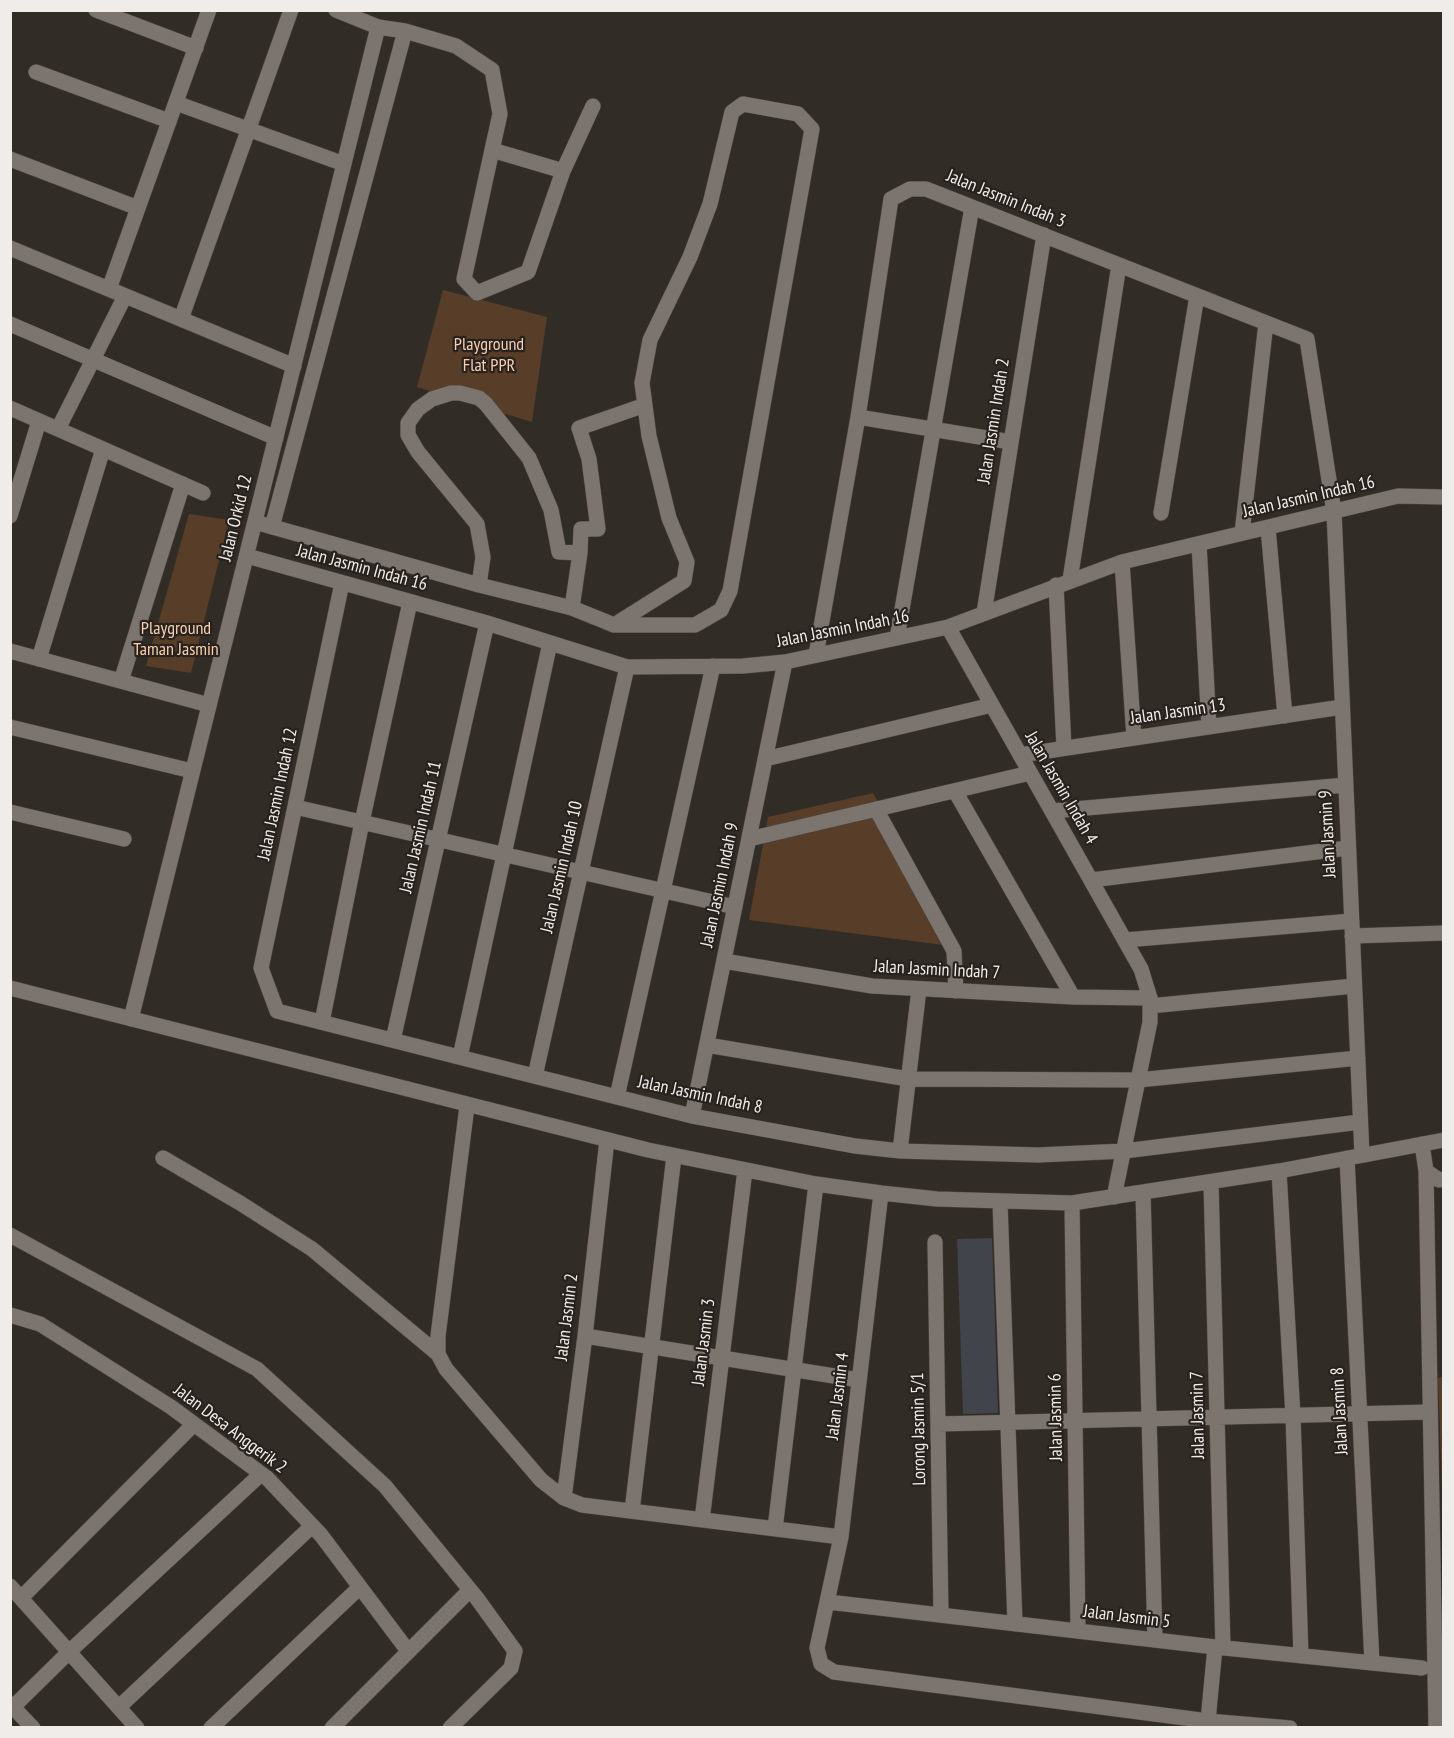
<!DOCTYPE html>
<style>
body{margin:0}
#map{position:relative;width:1454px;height:1738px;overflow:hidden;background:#322c27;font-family:"PT Sans Narrow",sans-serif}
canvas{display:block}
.frame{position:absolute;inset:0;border:12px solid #f0ece9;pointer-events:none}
</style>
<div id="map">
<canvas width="1454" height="1738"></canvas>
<div class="frame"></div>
</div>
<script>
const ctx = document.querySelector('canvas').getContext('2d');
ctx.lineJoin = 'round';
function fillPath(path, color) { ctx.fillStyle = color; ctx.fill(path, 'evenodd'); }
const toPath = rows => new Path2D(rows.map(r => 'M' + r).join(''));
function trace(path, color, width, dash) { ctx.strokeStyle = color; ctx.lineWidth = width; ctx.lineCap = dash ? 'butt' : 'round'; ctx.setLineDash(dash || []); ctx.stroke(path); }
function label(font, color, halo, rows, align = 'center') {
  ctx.font = font + ' "PT Sans Narrow",sans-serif'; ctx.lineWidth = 4.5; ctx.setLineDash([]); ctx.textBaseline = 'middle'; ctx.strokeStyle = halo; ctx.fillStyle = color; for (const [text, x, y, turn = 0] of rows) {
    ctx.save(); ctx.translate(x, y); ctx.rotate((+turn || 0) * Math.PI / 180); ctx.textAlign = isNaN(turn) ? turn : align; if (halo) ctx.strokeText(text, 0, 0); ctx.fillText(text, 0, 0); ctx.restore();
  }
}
const green = toPath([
 [443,290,547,317,532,422,417,387],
 [189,514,229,520,191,673,146,666],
 [873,793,959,947,749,920,768,817],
 [1443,1377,1444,1377,1443,1515,1438,1378]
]);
const building = toPath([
 [992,1238,998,1413,963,1414,957,1239]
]);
const minor = toPath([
 [96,10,196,48],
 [336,10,378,27,405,31,456,46,492,70,500,114,492,150,464,279,477,293,528,272,563,171,492,150],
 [36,72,169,121],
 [176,103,344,164],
 [10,159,138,208],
 [563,171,593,106],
 [10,248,294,366],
 [109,289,209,10],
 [181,319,291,10],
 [10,324,276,438],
 [10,408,203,493],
 [858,417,1011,442],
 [58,429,125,296],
 [1161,513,1197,296],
 [10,516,39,421],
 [255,522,479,585,572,608,614,625,695,625,721,610,730,591,812,129,798,114,743,104,732,112,710,204,690,257,650,340,642,383,649,436,669,518,687,562,684,581,614,625],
 [272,527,405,31],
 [1268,528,1285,716],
 [1242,533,1266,323],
 [1199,544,1209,727],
 [247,556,487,623,627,667,743,666,785,662,948,627,1122,562,1398,496,1444,497],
 [1122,562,1134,738],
 [1070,580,1119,265],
 [342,583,261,968,277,1011,692,1116,855,1146,900,1151,1038,1155,1124,1151,1360,1122],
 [479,585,483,557,477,524,418,452,408,435,408,423,418,409,432,399,451,393,460,393,479,398,486,404,529,458,551,510,559,552,580,553],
 [1056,585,1064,748],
 [572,608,580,553,581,529,598,529,589,459,579,428,645,405],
 [984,613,1044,235],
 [948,627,1141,969,1150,998,1150,1022,1114,1197],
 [897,638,972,207],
 [10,651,209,705],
 [816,655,858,417,891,199,910,189,926,189,1307,339,1334,512,1362,1155],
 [39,659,103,449],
 [121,681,183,484],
 [10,727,192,771],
 [1020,755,1342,707],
 [765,759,992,705],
 [955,791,1073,997],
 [295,807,735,907],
 [876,809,954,951,956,991],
 [1052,811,1346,785],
 [10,812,124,839],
 [749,839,1030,773],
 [1091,880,1348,848],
 [1352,936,1444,933],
 [1125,940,1352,921],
 [724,961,872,986,1073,997,1150,998],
 [10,988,648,1150,816,1184,881,1193,937,1199,1072,1203,1279,1171,1444,1140],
 [1150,1006,1354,986],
 [131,1019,378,27],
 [322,1022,362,822,410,602],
 [393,1040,487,623],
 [707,1045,908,1079,1138,1080,1358,1058],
 [460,1057,550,643],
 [535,1076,627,667],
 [617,1097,713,666],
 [692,1116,785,662],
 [1422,1144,1426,1171,1439,1180,1444,1179],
 [900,1151,919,989],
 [163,1158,240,1203,312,1249,438,1354,446,1369,541,1480,564,1498,582,1505,841,1537],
 [1347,1158,1372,1663],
 [1279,1171,1293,1416,1301,1656],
 [1426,1171,1436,1728],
 [1211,1182,1223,1648],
 [1143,1192,1155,1640],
 [881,1193,841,1537,817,1648,821,1664,834,1672,1208,1721,1290,1728],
 [1000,1202,1015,1624],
 [1072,1203,1078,1631],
 [10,1235,257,1369,385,1486,476,1597,515,1651,511,1668,450,1728],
 [935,1242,941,1615],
 [10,1315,40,1324,171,1407,267,1478,321,1535,408,1651],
 [585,1336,859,1380],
 [438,1354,438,1336,467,1106],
 [938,1424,1430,1412],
 [564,1498,585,1336,607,1140],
 [632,1511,674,1156],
 [702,1520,745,1170],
 [775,1529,816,1184],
 [10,1586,137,1728],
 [22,1597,194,1424],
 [828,1602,1215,1647,1422,1668],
 [10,1704,33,1728],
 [119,1707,312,1526],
 [10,1710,70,1651,261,1474],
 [1208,1721,1215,1647],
 [211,1728,360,1587],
 [332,1728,470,1590]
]);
const streetNames = [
 ["Jalan Jasmin Indah 3",1006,199,22],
 ["Jalan Jasmin Indah 2",994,421,-81],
 ["Jalan Jasmin Indah 16",1309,497,-13],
 ["Jalan Orkid 12",236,518,-76],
 ["Jalan Jasmin Indah 16",362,568,15],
 ["Jalan Jasmin Indah 16",843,629,-11],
 ["Jalan Jasmin 13",1178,712,-8],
 ["Jalan Jasmin Indah 4",1061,788,60],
 ["Jalan Jasmin Indah 12",278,794,-78],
 ["Jalan Jasmin Indah 11",421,827,-77],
 ["Jalan Jasmin 9",1328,834,-93],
 ["Jalan Jasmin Indah 10",562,867,-77],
 ["Jalan Jasmin Indah 9",720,885,-78],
 ["Jalan Jasmin Indah 7",937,970,3],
 ["Jalan Jasmin Indah 8",700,1095,12],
 ["Jalan Jasmin 2",567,1317,-83],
 ["Jalan Jasmin 3",704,1342,-83],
 ["Jalan Jasmin 4",838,1396,-83],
 ["Jalan Jasmin 8",1340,1411,-93],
 ["Jalan Jasmin 7",1198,1415,-91],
 ["Jalan Jasmin 6",1056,1417,-91],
 ["Jalan Desa Anggerik 2",230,1429,37],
 ["Lorong Jasmin 5/1",919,1429,-91],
 ["Jalan Jasmin 5",1127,1617,7]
];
const parkNames = [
 ["Playground",489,345],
 ["Flat PPR",489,366],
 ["Playground",176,629],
 ["Taman Jasmin",176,650]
];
fillPath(green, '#583d28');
fillPath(building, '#41444b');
trace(minor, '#4d4844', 16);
trace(minor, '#7c746f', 15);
label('18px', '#f0ece9', '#28221e', streetNames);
label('18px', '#facfaf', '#28221e', parkNames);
</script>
